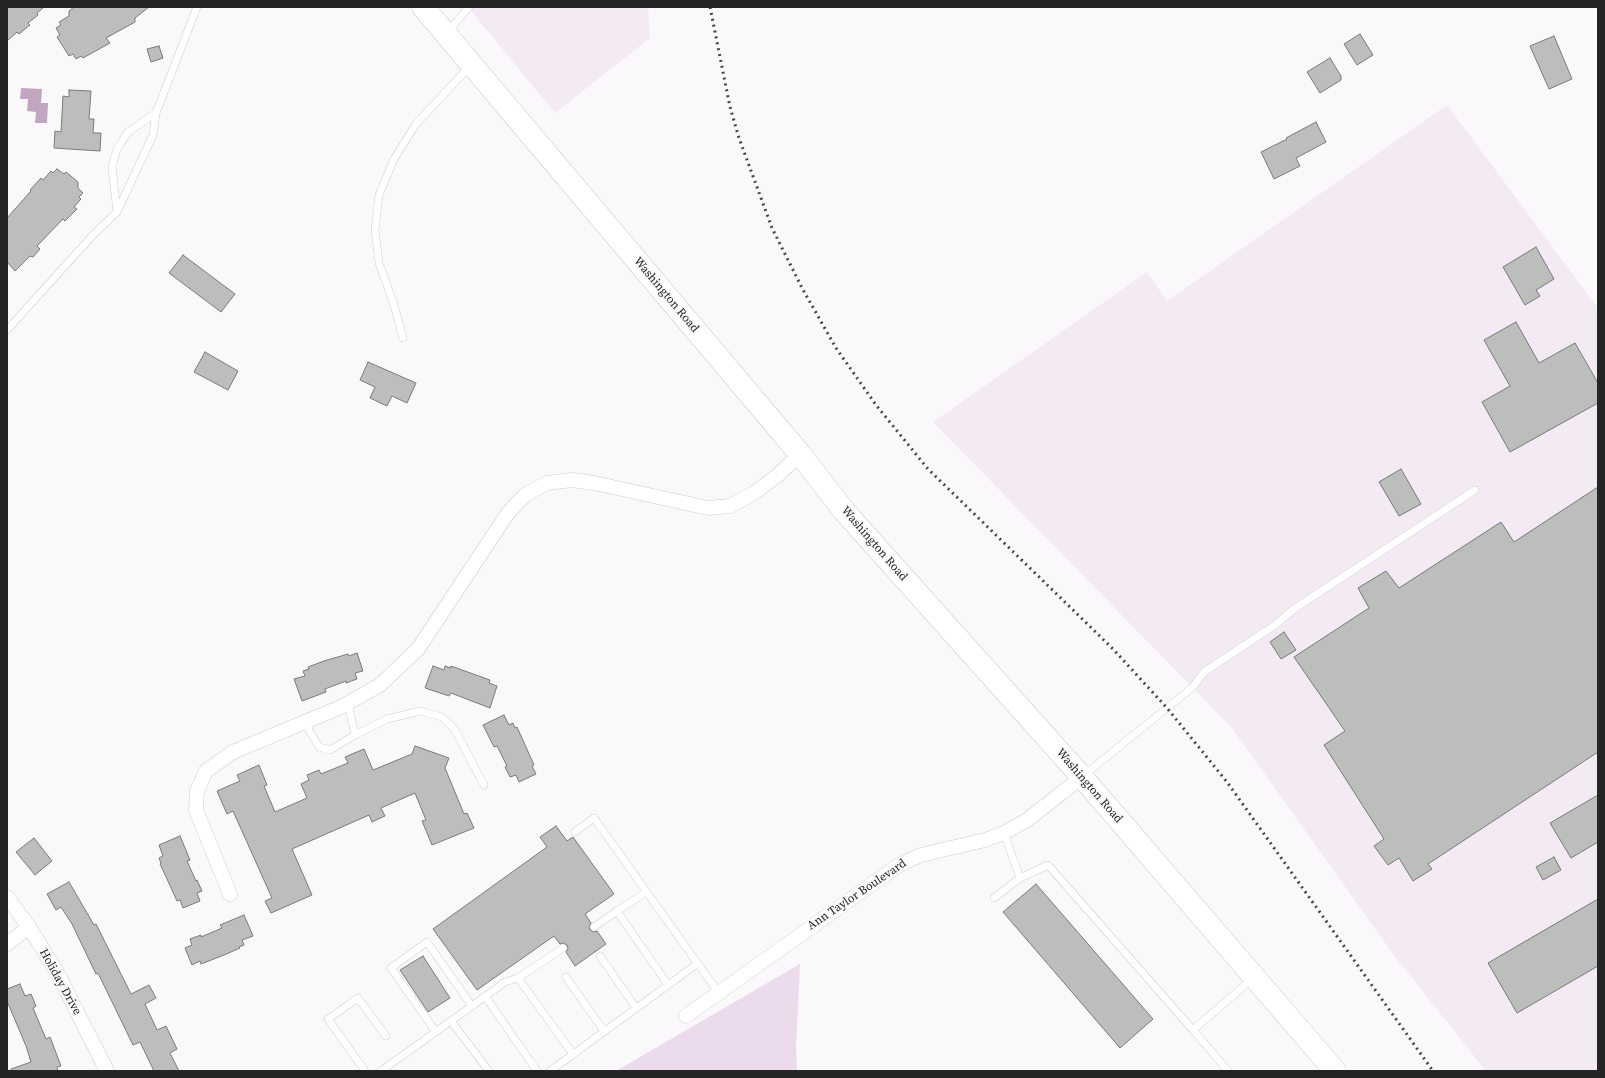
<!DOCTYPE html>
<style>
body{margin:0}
#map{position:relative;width:1605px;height:1078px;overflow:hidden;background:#fbf8fb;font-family:"Source Serif 4",serif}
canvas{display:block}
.frame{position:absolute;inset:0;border:8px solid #262526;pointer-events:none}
</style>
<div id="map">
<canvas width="1605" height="1078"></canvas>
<div class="frame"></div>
</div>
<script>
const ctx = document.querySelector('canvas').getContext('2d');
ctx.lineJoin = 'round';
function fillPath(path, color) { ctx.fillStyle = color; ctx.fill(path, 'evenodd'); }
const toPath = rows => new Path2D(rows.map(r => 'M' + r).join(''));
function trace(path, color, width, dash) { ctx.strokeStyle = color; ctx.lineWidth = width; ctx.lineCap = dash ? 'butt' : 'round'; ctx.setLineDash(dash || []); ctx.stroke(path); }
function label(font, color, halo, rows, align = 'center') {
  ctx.font = font + ' "Source Serif 4",serif'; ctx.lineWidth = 4; ctx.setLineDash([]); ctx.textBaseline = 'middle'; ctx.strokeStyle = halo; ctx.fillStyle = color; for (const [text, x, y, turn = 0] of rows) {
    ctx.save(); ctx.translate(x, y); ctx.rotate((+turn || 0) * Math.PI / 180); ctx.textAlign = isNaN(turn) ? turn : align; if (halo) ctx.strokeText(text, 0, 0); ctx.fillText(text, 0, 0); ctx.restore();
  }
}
const built = toPath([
 [468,7,648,7,650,38,555,113],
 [1447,105,1598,308,1598,1071,1486,1071,1396,958,1232,728,933,422,1147,272,1167,301]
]);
const green = toPath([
 [800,964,796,1047,797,1071,616,1071]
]);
const water = toPath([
 [21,88,42,89,41,103,48,103,47,123,35,123,36,112,27,111,28,99,20,99]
]);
const building = toPath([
 [7,7,44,7,37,13,38,15,28,23,30,25,19,34,17,32,7,41,7,7],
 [74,7,149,7,135,18,135,22,106,38,110,43,83,58,81,56,76,59,73,54,69,56,57,37,60,35,56,28,61,25,59,22,69,16,69,11,74,7],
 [1360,34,1373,55,1357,65,1344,44,1360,34],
 [1554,36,1572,79,1549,89,1530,46,1554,36],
 [159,46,163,58,151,62,147,49,159,46],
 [1330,58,1341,76,1341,80,1320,93,1307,72,1330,58],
 [69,90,91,91,89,119,94,119,93,133,101,133,100,151,54,148,55,131,61,132,63,96,69,97,69,90],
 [1316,122,1326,142,1296,158,1300,166,1274,179,1261,152,1287,139,1286,138,1316,122],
 [57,169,64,174,66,172,78,182,78,188,83,193,79,197,81,199,74,207,77,209,65,221,63,219,37,246,40,249,33,257,30,256,15,271,7,262,7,218,31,191,30,190,41,178,43,180,51,171,53,173,57,169],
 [1536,247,1554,279,1536,290,1540,296,1525,305,1503,267,1536,247],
 [183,255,235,294,221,312,169,273,183,255],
 [1516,322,1539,363,1575,343,1598,383,1598,403,1510,452,1482,402,1510,386,1484,340,1516,322],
 [205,352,238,371,228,390,194,372,205,352],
 [368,362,416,383,407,403,392,396,387,406,370,398,375,387,360,380,368,362],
 [1401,469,1421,504,1399,516,1379,482,1401,469],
 [1598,487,1598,752,1428,864,1432,869,1413,881,1399,858,1388,865,1374,846,1384,839,1324,745,1345,731,1294,657,1369,608,1358,588,1386,571,1399,588,1501,522,1514,542,1598,487],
 [1284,632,1296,650,1281,659,1270,642,1284,632],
 [357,653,363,671,355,673,357,679,346,683,346,681,325,689,326,692,302,701,294,679,305,676,303,671,309,669,308,667,324,661,348,654,349,656,357,653],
 [433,666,444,670,445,666,451,668,451,666,490,680,489,683,497,686,490,708,451,693,449,696,425,688,433,666],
 [504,715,509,725,513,723,515,728,517,727,534,765,532,766,536,774,519,782,516,775,510,777,505,767,507,766,497,746,494,747,483,725,504,715],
 [415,746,449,758,445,768,464,814,467,813,474,828,432,845,422,821,426,820,415,793,381,808,385,816,372,822,369,815,292,849,312,895,271,913,265,901,272,898,233,811,227,814,217,791,240,781,237,775,259,765,267,785,264,786,275,812,307,798,301,784,309,780,307,775,319,770,321,774,348,763,345,757,364,749,373,770,412,754,415,746],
 [1598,795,1598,842,1571,858,1550,823,1598,795],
 [556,826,567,841,573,837,614,894,585,914,591,923,589,927,590,930,594,932,597,931,606,944,575,966,566,952,568,948,567,945,563,943,560,944,554,936,477,990,433,929,547,847,540,837,556,826],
 [180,836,190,860,187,861,196,881,197,880,202,891,197,893,200,901,183,908,180,900,177,901,167,879,160,864,161,863,159,858,163,856,159,845,180,836],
 [34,838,52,861,35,875,16,852,34,838],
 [1554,857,1561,870,1543,880,1536,867,1554,857],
 [69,882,94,925,96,924,131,994,149,985,156,998,145,1004,157,1030,166,1026,177,1049,170,1053,179,1071,154,1071,140,1042,133,1045,98,973,96,974,72,924,61,907,56,910,47,894,69,882],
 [1036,884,1153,1019,1120,1048,1003,912,1036,884],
 [1598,899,1598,966,1517,1013,1488,963,1598,899],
 [244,915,253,936,242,940,244,945,239,947,240,948,224,955,201,964,200,961,192,965,185,948,192,945,190,939,201,935,201,937,222,928,220,925,244,915],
 [423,956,450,998,428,1012,400,970,423,956],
 [20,984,25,996,31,994,36,1006,33,1008,46,1039,50,1037,61,1066,57,1067,58,1071,11,1071,11,1069,31,1062,26,1046,7,1001,7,989,20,984]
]);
const service = toPath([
 [447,33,469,7],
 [117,212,112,167,117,149,128,132,156,113],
 [7,330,93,235,117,212,153,135,156,113,197,7],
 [403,338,394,305,379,263,375,230,379,195,394,159,416,124,470,66],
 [348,703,355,735],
 [305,723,319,747,330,750,355,735,387,719,420,711,442,717,455,730,484,785],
 [1084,775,1193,687,1204,672,1275,625,1294,609,1475,490],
 [575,832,594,818,718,992],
 [1004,833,1020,878],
 [646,892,617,911,668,985],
 [994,898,1020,878,1048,865,1193,1030],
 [594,927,617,911],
 [600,956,636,1008],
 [566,977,604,1031],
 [518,978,563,948],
 [485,996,537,1071],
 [451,1021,505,982,518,978,573,1054],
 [436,1032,391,968,427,942,472,1006],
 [365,1071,328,1019,358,998,386,1036],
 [381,1071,451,1021,489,1071],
 [550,1071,697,964],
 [1228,1071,1193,1030,1252,979]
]);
const minor = toPath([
 [230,894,196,810,197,791,206,771,233,752,341,707,380,685,418,649,508,513,525,495,547,483,572,480,594,483,708,508,730,506,754,493,778,475,800,454],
 [7,897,29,927,58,974,107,1071],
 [7,944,29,927],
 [686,1016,899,865,921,855,985,840,1004,833,1027,820,1082,777]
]);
const primary = toPath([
 [423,7,800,454,845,512,1082,777,1335,1071]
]);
const rail = toPath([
 [710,7,730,107,739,138,765,209,772,228,802,288,836,348,876,405,928,469,1070,607,1113,649,1167,708,1227,782,1433,1071]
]);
const streetNames = [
 ["Washington Road",666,295,50],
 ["Washington Road",874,544,49],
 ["Washington Road",1089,786,49],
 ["Ann Taylor Boulevard",857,895,-34],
 ["Holiday Drive",60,982,61]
];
fillPath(built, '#f3eaf3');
fillPath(green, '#ecdaed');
fillPath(water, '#c1a6c2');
fillPath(building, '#bbbebb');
trace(building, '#787b78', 1);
trace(service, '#cfcdcf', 8);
trace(minor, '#cfcdcf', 15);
trace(primary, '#cfcdcf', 23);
trace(service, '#fff', 7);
trace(minor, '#fff', 14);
trace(primary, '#fff', 22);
trace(rail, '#484748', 3, [2, 4]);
label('12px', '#262526', '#fbf8fb', streetNames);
</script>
